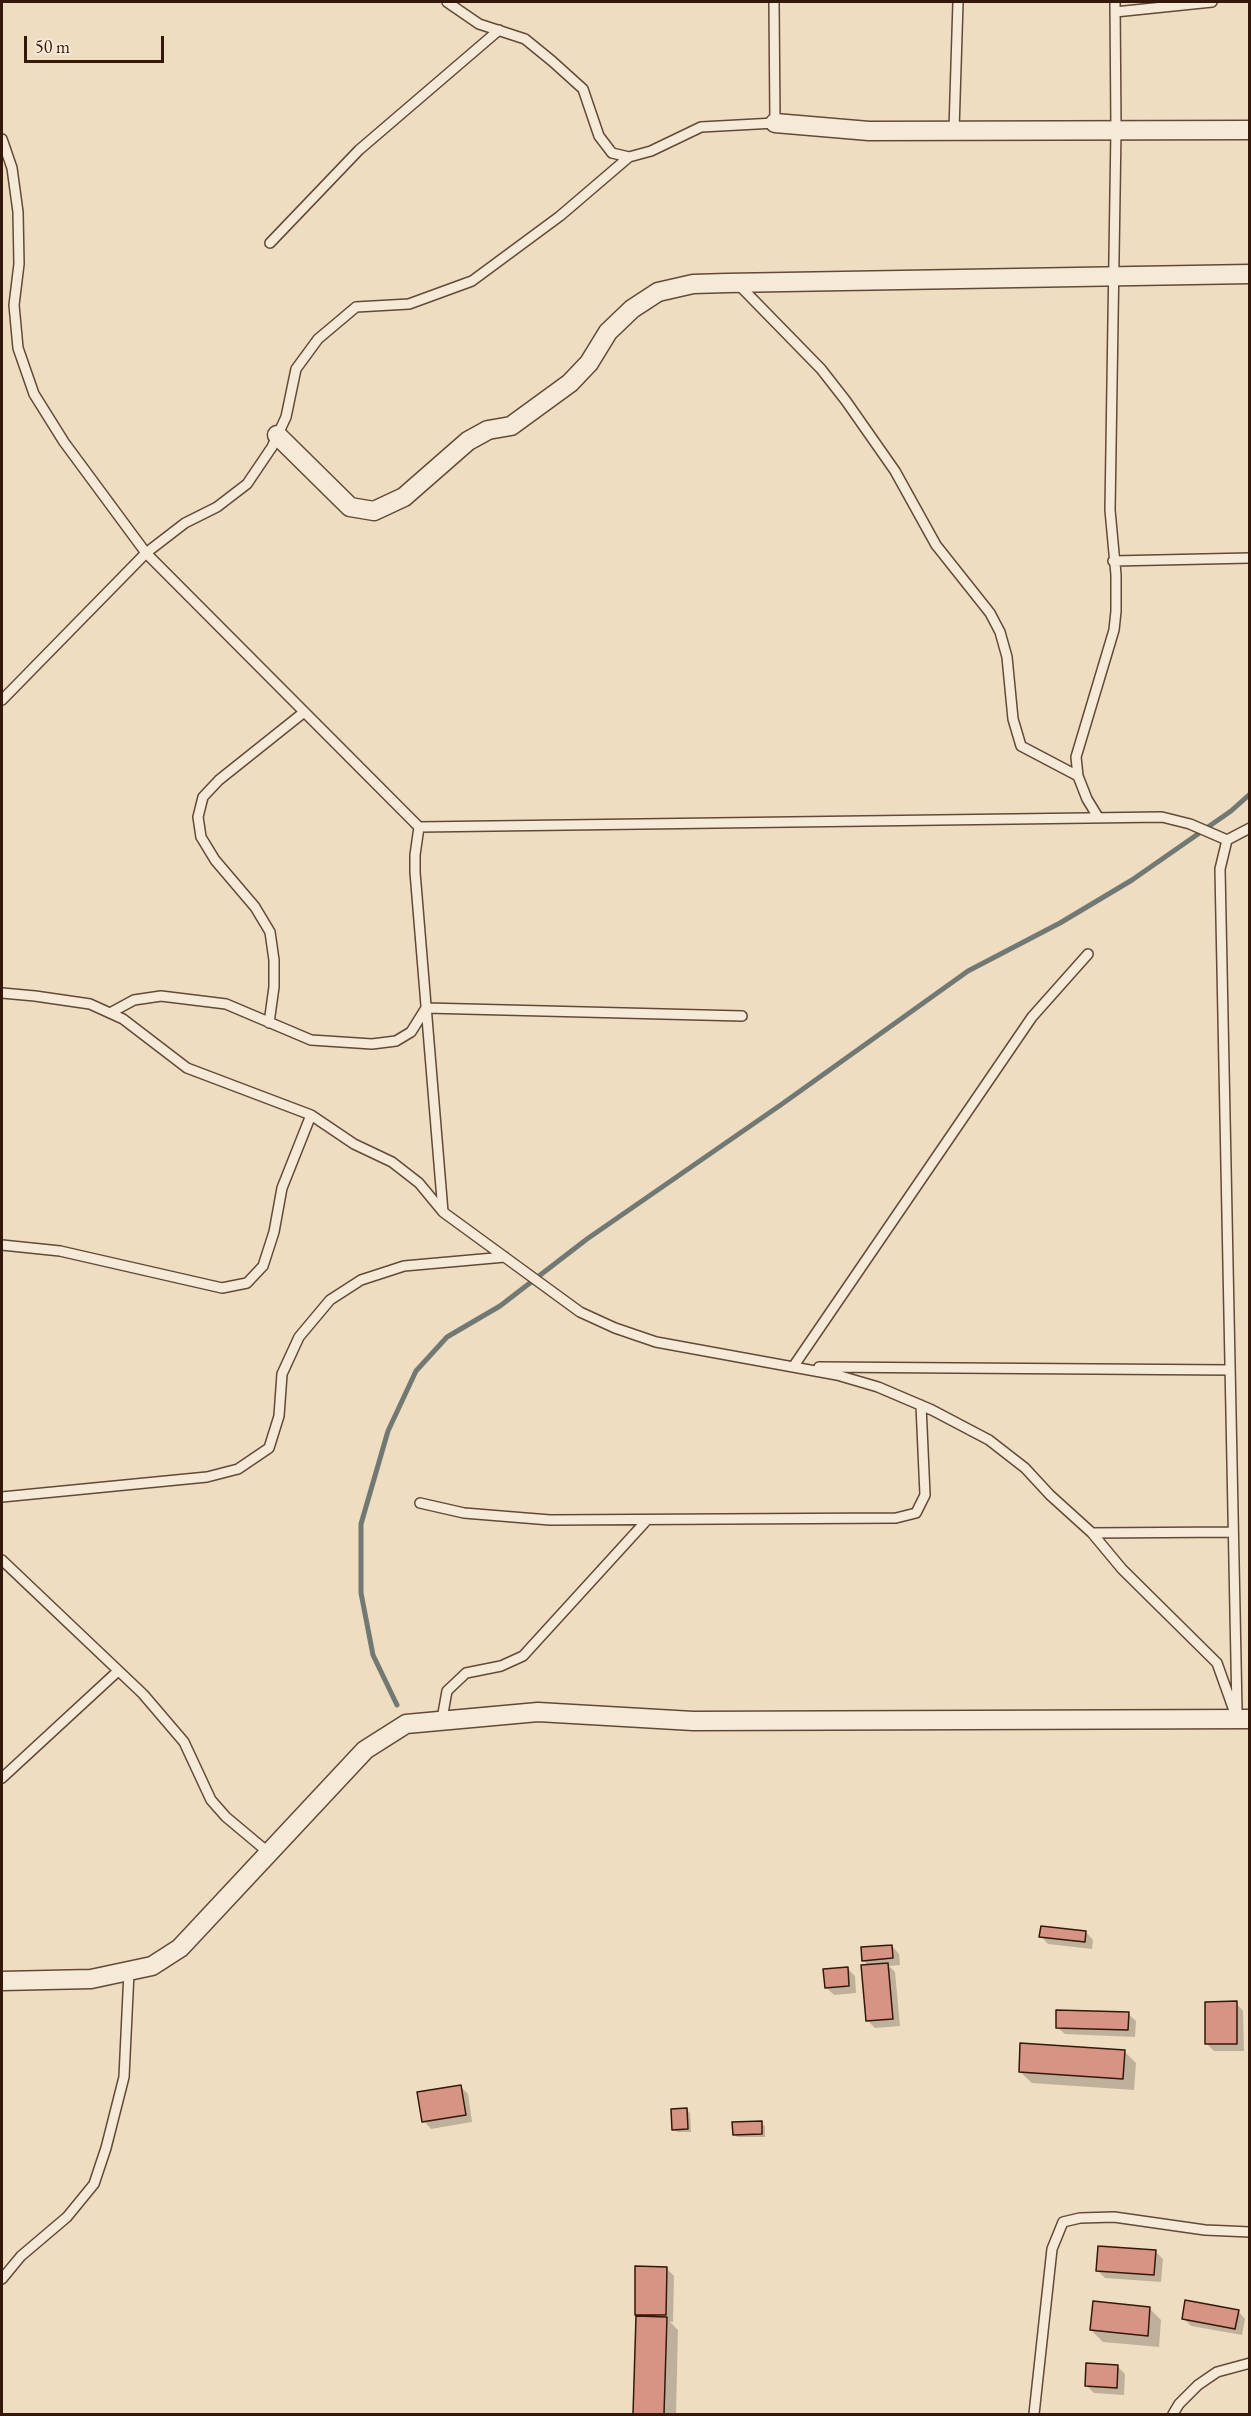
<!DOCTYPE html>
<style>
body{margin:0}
#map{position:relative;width:1251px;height:2416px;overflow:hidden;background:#efddc2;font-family:"EB Garamond",serif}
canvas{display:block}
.frame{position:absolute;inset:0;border:3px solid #341809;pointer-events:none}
.scale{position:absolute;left:24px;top:36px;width:140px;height:27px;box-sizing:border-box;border:3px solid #341809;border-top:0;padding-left:8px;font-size:18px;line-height:21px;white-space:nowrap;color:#341809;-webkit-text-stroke:4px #f5e9d7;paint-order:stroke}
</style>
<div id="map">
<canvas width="1251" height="2416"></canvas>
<div class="frame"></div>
<div class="scale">50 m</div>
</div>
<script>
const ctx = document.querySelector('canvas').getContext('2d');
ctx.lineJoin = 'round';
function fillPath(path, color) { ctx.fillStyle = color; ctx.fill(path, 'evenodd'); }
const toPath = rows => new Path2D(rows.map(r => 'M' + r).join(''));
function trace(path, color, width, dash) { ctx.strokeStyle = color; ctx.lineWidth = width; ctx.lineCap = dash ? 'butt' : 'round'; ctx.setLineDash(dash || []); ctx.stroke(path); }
const shadow = toPath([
 [1086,1932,1093,1940,1092,1949,1048,1944,1041,1936],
 [892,1946,899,1954,900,1965,889,1966,895,1972,900,2026,875,2028,868,2021,869,1966,863,1960],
 [847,1968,855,1976,856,1993,834,1995,826,1987],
 [1236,2003,1243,2011,1244,2051,1214,2051,1207,2044],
 [1128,2014,1136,2021,1135,2037,1065,2034,1057,2027],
 [1124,2051,1136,2063,1134,2090,1032,2083,1020,2072],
 [461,2087,468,2094,472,2122,431,2129,424,2121],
 [687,2110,690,2113,691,2132,677,2132,674,2129],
 [761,2123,765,2126,765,2137,737,2137,734,2134],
 [1156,2252,1163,2259,1161,2282,1105,2278,1098,2271],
 [666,2268,674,2276,673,2322,670,2322,678,2330,676,2414,635,2414,636,2314],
 [1150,2309,1161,2320,1159,2347,1103,2342,1091,2330],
 [1238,2311,1245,2319,1242,2335,1191,2326,1183,2318],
 [1117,2366,1125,2374,1124,2395,1094,2393,1087,2386]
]);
const stream = toPath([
 [397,1705,373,1655,361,1593,361,1524,388,1431,416,1371,447,1337,500,1306,587,1239,782,1104,968,971,1060,923,1132,880,1231,811,1250,794]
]);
const building = toPath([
 [1041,1926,1086,1931,1085,1942,1039,1937,1041,1926],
 [892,1945,893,1958,862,1961,861,1947,892,1945],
 [888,1963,893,2019,866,2021,861,1965,888,1963],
 [848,1967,849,1986,825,1988,823,1969,848,1967],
 [1237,2001,1237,2044,1205,2044,1205,2002,1237,2001],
 [1056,2010,1129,2012,1128,2030,1056,2028,1056,2010],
 [1020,2043,1125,2050,1123,2079,1019,2072,1020,2043],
 [461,2085,466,2115,422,2122,417,2092,461,2085],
 [687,2108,688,2129,672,2130,671,2109,687,2108],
 [762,2121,762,2134,733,2135,732,2122,762,2121],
 [1098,2246,1156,2250,1154,2275,1096,2271,1098,2246],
 [635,2266,667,2267,666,2315,635,2315,635,2266],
 [1185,2300,1239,2310,1235,2329,1182,2319,1185,2300],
 [1093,2301,1150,2307,1148,2336,1090,2330,1093,2301],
 [636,2316,667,2317,664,2414,633,2414,636,2316],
 [1086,2363,1118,2365,1117,2388,1085,2386,1086,2363]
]);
const lane = toPath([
 [447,2,479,24,525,39,552,61,583,89,599,136,612,153,629,157,651,151,701,127,775,123,774,2],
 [1115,12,1212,2],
 [954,130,958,2],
 [2,139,12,168,18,212,19,264,14,305,18,348,34,394,64,442,146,553,419,827,1162,817,1190,824,1227,840],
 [270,243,359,150,499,30],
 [737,283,821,369,846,401,895,471,936,545,990,613,1000,632,1007,657,1013,719,1021,746,1078,776],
 [1113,561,1250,558],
 [2,700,146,553,185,523,217,507,247,484,272,447,286,417,296,369,318,339,356,307,409,304,472,281,560,216,629,157],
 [1098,817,1087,799,1078,776,1076,757,1114,630,1116,611,1116,575,1110,510,1116,130,1115,2],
 [419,827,415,855,415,872,443,1212],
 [1227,840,1220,869,1237,1710],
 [1227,840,1250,828],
 [2,993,35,996,90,1004,123,1019,187,1068,311,1115,354,1144,392,1162,419,1183,443,1212,580,1312,615,1328,656,1342,837,1375,878,1387,932,1410,989,1440,1025,1468,1050,1495,1092,1533,1122,1569,1217,1663,1237,1719],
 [110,1013,134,1000,161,996,226,1004,311,1040,372,1044,396,1041,411,1032,426,1008,742,1016],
 [269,1023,274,987,274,960,270,932,255,907,215,860,201,837,198,817,203,797,219,780,303,713],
 [2,1245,60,1251,222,1288,247,1283,263,1266,274,1232,282,1188,311,1115],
 [793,1367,1032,1017,1088,954],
 [819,1367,1230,1370],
 [2,1497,207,1477,238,1469,269,1448,279,1416,282,1374,299,1337,330,1300,361,1280,404,1266,505,1257],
 [420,1503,464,1513,550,1520,896,1518,916,1513,925,1495,921,1405],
 [1092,1533,1233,1532],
 [2,1560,143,1694,184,1742,211,1800,226,1817,269,1853],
 [442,1719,447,1691,466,1673,501,1666,523,1656,647,1520],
 [2,1778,118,1671],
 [2,2279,21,2256,67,2217,94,2184,106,2148,124,2077,129,1972],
 [1034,2414,1052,2249,1063,2222,1080,2218,1114,2217,1205,2230,1250,2232],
 [1173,2414,1179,2404,1198,2385,1217,2372,1250,2363]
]);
const street = toPath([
 [775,123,869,131,1250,130],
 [277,435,350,507,374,511,404,497,468,441,488,430,511,426,570,383,589,363,608,332,632,309,658,292,693,284,727,283,1250,274],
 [2,1981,91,1979,152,1966,180,1948,365,1750,406,1724,538,1712,693,1721,1250,1719]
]);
fillPath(shadow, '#0003');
trace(stream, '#727973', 5);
fillPath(building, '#d79384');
trace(building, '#341809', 1.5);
trace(lane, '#634937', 12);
trace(street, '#634937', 21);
trace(lane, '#f5e9d7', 9);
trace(street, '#f5e9d7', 18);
</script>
